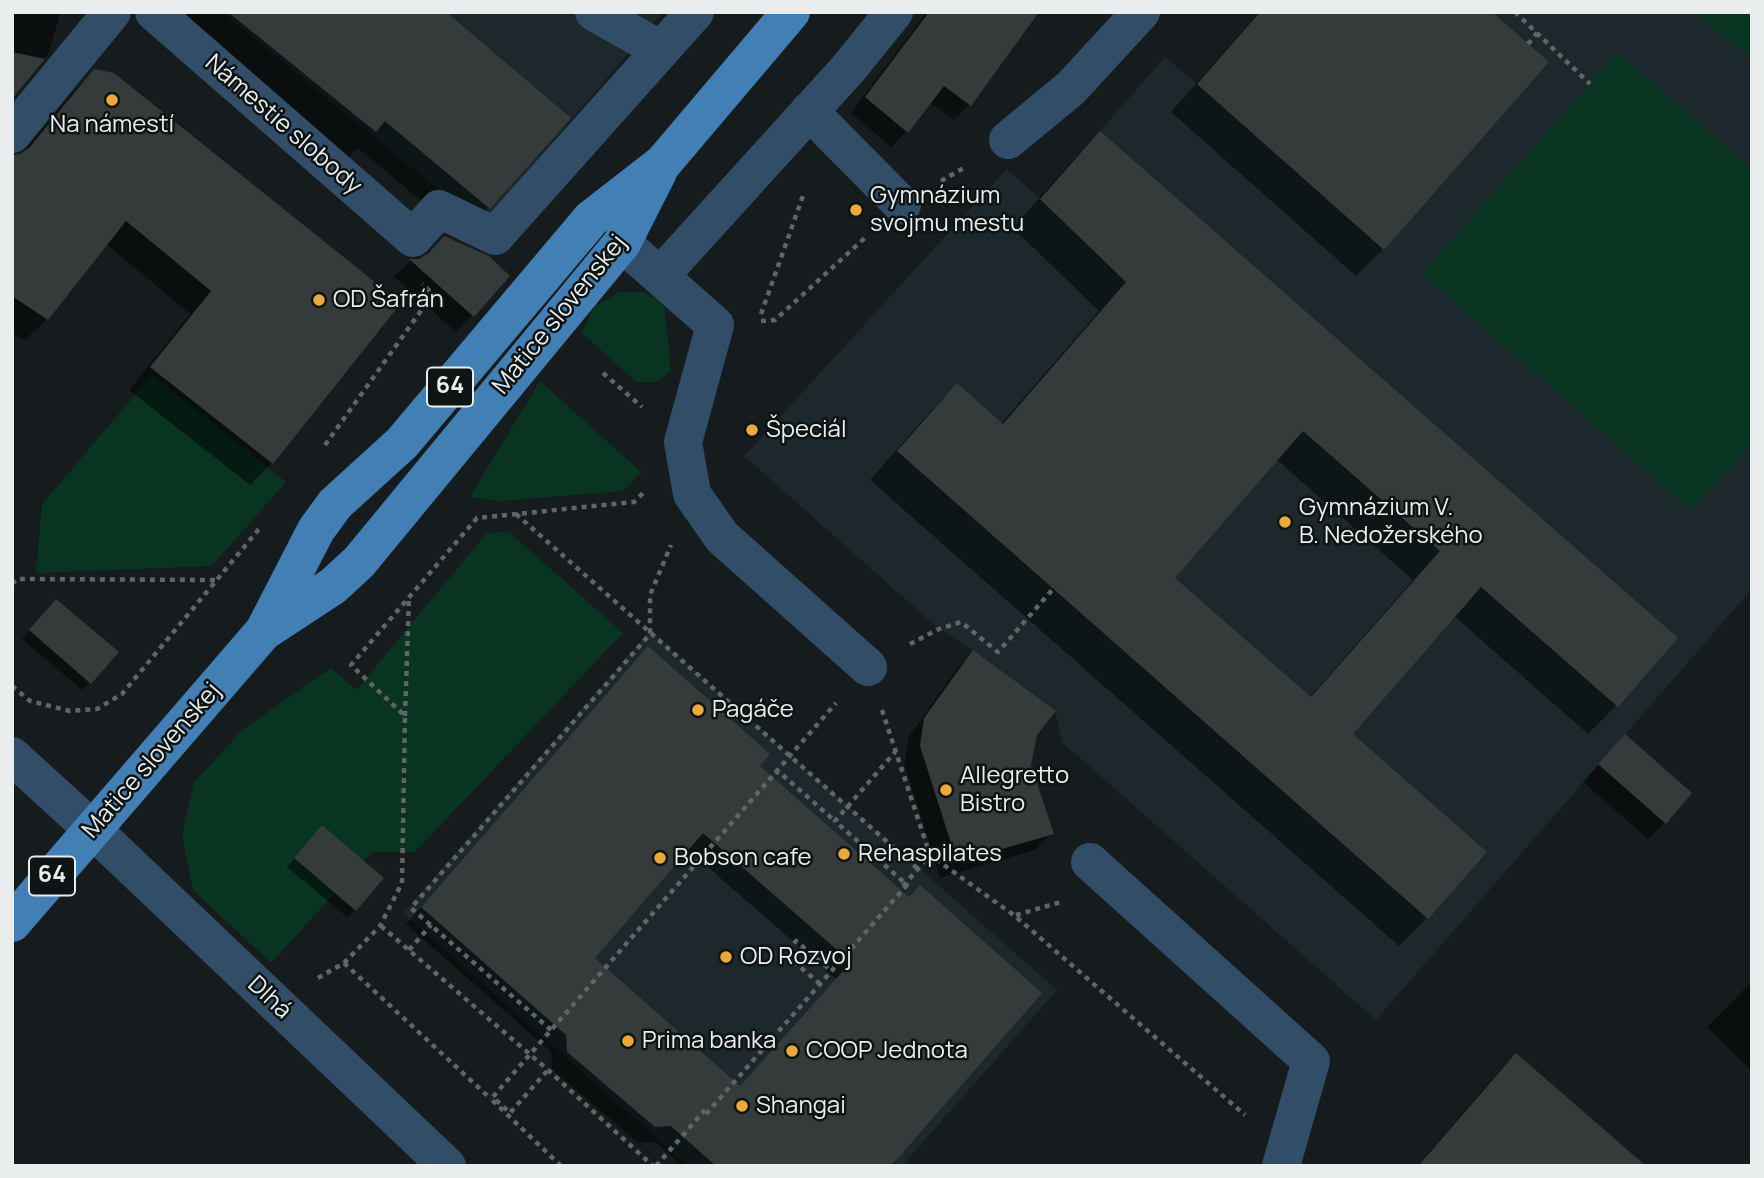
<!DOCTYPE html>
<meta charset="utf-8">
<style>
body{margin:0}
#map{position:relative;width:1764px;height:1178px;overflow:hidden;background:#161c1d;font-family:Manrope,sans-serif}
canvas{display:block}
.frame{position:absolute;inset:0;border:14px solid #e9edee;pointer-events:none}
</style>
<div id="map">
<canvas width="1764" height="1178"></canvas>
<div class="frame"></div>
</div>
<script>
const ctx = document.querySelector('canvas').getContext('2d');
ctx.lineJoin = 'round';
function fillPath(path, color) { ctx.fillStyle = color; ctx.fill(path, 'evenodd'); }
const toPath = rows => new Path2D(rows.map(r => 'M' + r).join(''));
function trace(path, color, width, dash) { ctx.strokeStyle = color; ctx.lineWidth = width; ctx.lineCap = dash ? 'butt' : 'round'; ctx.setLineDash(dash || []); ctx.stroke(path); }
function label(font, color, halo, rows, align = 'center') {
  ctx.font = font + ' Manrope,sans-serif'; ctx.lineWidth = 5; ctx.setLineDash([]); ctx.textBaseline = 'middle'; ctx.strokeStyle = halo; ctx.fillStyle = color; for (const [text, x, y, turn = 0] of rows) {
    ctx.save(); ctx.translate(x, y); ctx.rotate((+turn || 0) * Math.PI / 180); ctx.textAlign = isNaN(turn) ? turn : align; if (halo) ctx.strokeText(text, 0, 0); ctx.fillText(text, 0, 0); ctx.restore();
  }
}
const built = toPath([
 [222,12,663,12,482,225],
 [1260,12,1752,12,1752,589,1376,1020,1062,742,1055,710,973,650,939,629,744,456,1007,169,1040,199,1165,57,1197,84],
 [650,631,1057,990,902,1166,688,1166,403,913]
]);
const green = toPath([
 [1694,12,1752,12,1752,59],
 [1618,52,1752,169,1752,443,1692,511,1422,274],
 [619,292,644,292,664,304,671,371,656,382,636,382,582,333,594,307],
 [152,375,286,482,212,566,36,573,42,504],
 [540,381,641,472,624,491,502,501,470,497],
 [509,532,623,633,415,852,372,852,271,963,193,890,182,835,194,783,242,730,331,668,356,690,487,533]
]);
const shadow = toPath([
 [12,12,61,12,49,52,12,96],
 [168,12,444,12,568,119,488,208,462,235,358,148,348,158],
 [927,12,1036,12,969,105,954,120,929,102,906,132,891,147,851,113],
 [1259,12,1490,12,1383,249,1356,276,1171,112],
 [94,71,399,304,272,463,250,485,129,390,190,314,106,244,47,319,24,341,12,333,12,157,20,156,72,93],
 [1100,133,1675,638,1616,706,1588,734,1454,616,1350,734,1485,852,1427,918,1399,946,870,480,929,413,957,385,1001,424,1099,311,1013,228,1072,161],
 [1276,459,1413,580,1309,698,1172,578],
 [410,261,420,261,472,315,456,332,394,277],
 [48,609,90,682,82,690,22,639],
 [974,652,1029,765,1052,833,1035,850,940,878,904,763,909,736,957,669],
 [632,664,758,766,909,898,893,1161,899,1166,682,1166,655,1142,638,1143,552,1069,551,1052,406,924],
 [687,849,836,979,739,1087,592,958],
 [1609,752,1665,822,1648,839,1583,782],
 [314,836,355,910,347,917,287,867],
 [1752,981,1752,1071,1707,1027],
 [1516,1055,1643,1166,1417,1166,1493,1078]
]);
const building = toPath([
 [228,12,446,12,571,118,490,209,385,121,376,132],
 [929,12,1039,12,971,106,944,86,908,133,865,97],
 [1260,12,1492,12,1549,62,1384,250,1197,84],
 [12,52,45,59,12,99],
 [94,69,114,73,401,303,273,464,150,367,211,291,126,221,48,320,12,296,12,155,20,154,29,148],
 [1100,131,1678,638,1618,707,1481,587,1353,734,1487,852,1428,919,897,451,957,383,1003,424,1126,282,1040,199],
 [1303,431,1440,551,1311,697,1175,578],
 [444,236,489,256,510,276,474,317,409,259,419,259,429,253],
 [56,599,119,652,91,684,29,630],
 [648,646,770,754,760,766,909,897,920,885,1042,993,891,1166,716,1166,671,1126,655,1127,567,1052,566,1035,421,907],
 [703,833,851,962,740,1086,595,958],
 [973,650,1056,711,1037,735,1031,765,1054,834,957,862,920,746,924,718],
 [1625,734,1692,793,1666,824,1598,764],
 [322,825,384,878,356,911,294,858],
 [1516,1053,1646,1166,1418,1166]
]);
const path = toPath([
 [1515,12,1590,84],
 [1528,44,1537,33],
 [941,181,967,166],
 [761,314,804,193],
 [761,321,775,320,867,236],
 [603,373,642,407],
 [325,445,433,294,422,284],
 [516,514,918,869],
 [12,584,17,579,216,580],
 [910,644,939,629,961,622,998,652,1053,589],
 [12,686,30,701,70,711,97,709,122,694,259,529],
 [882,710,930,855,1015,916,1245,1115],
 [405,716,409,598],
 [776,774,778,771,835,821],
 [903,886,930,855],
 [1016,915,1061,902],
 [381,926,548,1070,653,1166],
 [409,950,431,925],
 [344,963,491,1099],
 [318,978,344,963,380,926,402,883,405,716,351,665,477,518,634,502,643,493],
 [820,984,785,954,796,941,829,969],
 [551,1030,411,908,650,634,650,595,671,545],
 [496,1100,510,1113,548,1070],
 [706,1114,907,885,835,821,895,752],
 [561,1166,491,1099,836,703],
 [656,1166,705,1110]
]);
const minor = toPath([
 [154,12,413,238,439,209,495,236,695,12],
 [594,12,661,50],
 [809,111,902,205],
 [12,134,112,12],
 [1008,140,1071,88,1141,12],
 [622,243,715,325,683,442,692,494,722,537,868,667],
 [660,276,848,69,894,12],
 [12,756,93,830,447,1166],
 [1090,862,1311,1061,1281,1166]
]);
const major = toPath([
 [266,630,333,586,359,562,622,243,658,172],
 [12,923,264,631,316,530,335,504,402,443,591,219,663,163,791,12]
]);
const markers = [
 [112,100,7,"#eca93a"],
 [856,210,7,"#eca93a"],
 [319,300,7,"#eca93a"],
 [752,430,7,"#eca93a"],
 [1285,522,7,"#eca93a"],
 [698,710,7,"#eca93a"],
 [946,790,7,"#eca93a"],
 [844,854,7,"#eca93a"],
 [660,858,7,"#eca93a"],
 [726,957,7,"#eca93a"],
 [628,1041,7,"#eca93a"],
 [792,1051,7,"#eca93a"],
 [742,1106,7,"#eca93a"]
];
const shields = [
 [450,387,46],
 [52,876,46]
];
const shieldNames = [
 ["64",450,387],
 ["64",52,876]
];
const poiNames = [
 ["Na námestí",112,125,"center"],
 ["Gymnázium",870,196],
 ["svojmu mestu",870,224],
 ["OD Šafrán",333,300],
 ["Špeciál",766,430],
 ["Gymnázium V.",1299,508],
 ["B. Nedožerského",1299,536],
 ["Pagáče",712,710],
 ["Allegretto",960,776],
 ["Bistro",960,804],
 ["Rehaspilates",858,854],
 ["Bobson cafe",674,858],
 ["OD Rozvoj",740,957],
 ["Prima banka",642,1041],
 ["COOP Jednota",806,1051],
 ["Shangai",756,1106]
];
const streetNames = [
 ["Námestie slobody",283,125,41],
 ["Matice slovenskej",560,315,-51],
 ["Matice slovenskej",152,761,-49],
 ["Dlhá",269,998,43]
];
fillPath(built, '#1c282c');
fillPath(green, '#093422');
fillPath(shadow, '#0007');
fillPath(building, '#343b3a');
trace(path, '#606566', 4.5, [5, 5]);
trace(minor, '#314d67', 38);
trace(major, '#427fb4', 38);
for (const [x, y, r, color] of markers) { const dot = new Path2D(); dot.arc(x, y, r, 0, 2 * Math.PI); ctx.fillStyle = color; ctx.fill(dot); trace(dot, '#0e1314', 2.5); }
for (const [x, y, w] of shields) { const box = new Path2D(); box.roundRect(x - w / 2, y - 19.5, w, 39, 5); ctx.fillStyle = '#0e1314'; ctx.fill(box); trace(box, '#e9edee', 2); }
label('bold 23px', '#e9edee', null, shieldNames);
label('24px', '#e9edee', '#0e1314', poiNames, 'left');
label('24px', '#e9edee', '#0e1314', streetNames);
</script>
